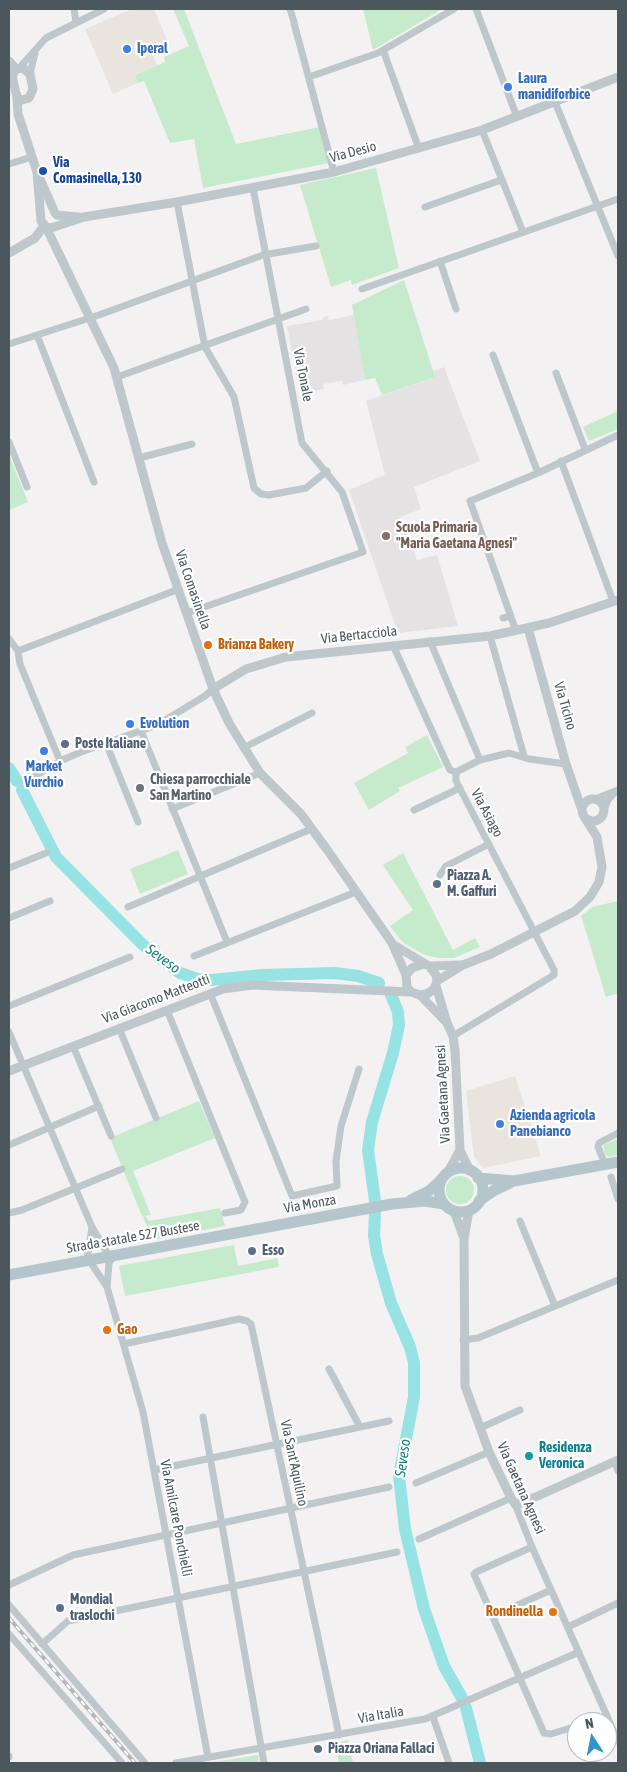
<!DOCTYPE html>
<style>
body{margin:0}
#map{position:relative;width:627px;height:1772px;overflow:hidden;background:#f3f1f1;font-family:"Asap Condensed",sans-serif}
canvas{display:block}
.frame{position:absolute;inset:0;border:10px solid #4b575c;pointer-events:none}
.north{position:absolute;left:567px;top:1712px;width:50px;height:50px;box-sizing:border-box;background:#fff;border:1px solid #b7bcbe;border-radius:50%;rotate:349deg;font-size:14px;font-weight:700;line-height:20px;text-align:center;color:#4b575c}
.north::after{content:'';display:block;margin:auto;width:18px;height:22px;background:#2f94cf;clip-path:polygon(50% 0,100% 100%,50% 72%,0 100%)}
</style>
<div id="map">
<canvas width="627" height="1772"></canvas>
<div class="frame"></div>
<div class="north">N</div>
</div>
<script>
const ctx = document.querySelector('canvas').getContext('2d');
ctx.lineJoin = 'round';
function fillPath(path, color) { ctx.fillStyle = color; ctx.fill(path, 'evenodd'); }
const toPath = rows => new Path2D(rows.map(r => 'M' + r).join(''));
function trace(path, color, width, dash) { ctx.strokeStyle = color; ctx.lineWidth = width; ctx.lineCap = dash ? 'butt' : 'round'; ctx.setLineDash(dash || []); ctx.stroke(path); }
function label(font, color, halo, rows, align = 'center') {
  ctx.font = font + ' "Asap Condensed",sans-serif'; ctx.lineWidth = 4.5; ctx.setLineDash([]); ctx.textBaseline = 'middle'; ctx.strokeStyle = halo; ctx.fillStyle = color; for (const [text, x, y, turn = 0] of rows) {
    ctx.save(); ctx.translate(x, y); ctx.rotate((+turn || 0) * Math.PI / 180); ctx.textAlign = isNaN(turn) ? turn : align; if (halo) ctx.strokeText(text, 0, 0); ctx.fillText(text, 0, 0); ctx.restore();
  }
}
const commercial = toPath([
 [132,9,154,9,169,44,152,52,157,66,135,74,138,83,113,94,85,29],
 [515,1076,541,1156,483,1168,474,1157,466,1091]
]);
const education = toPath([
 [354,315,365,380,343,385,342,381,323,384,324,389,300,393,287,326,323,320,323,317,328,316,329,320],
 [444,367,480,461,414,487,421,509,400,517,417,560,437,555,458,626,398,633,349,490,385,475,366,401,435,377,433,371]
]);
const green = toPath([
 [173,9,184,9,236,144,320,127,329,163,203,188,194,139,170,143,144,81,138,83,135,75,165,62,164,57,189,46],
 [363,9,442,9,373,50],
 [376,168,399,268,352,285,351,280,331,287,300,185],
 [404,280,435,377,382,395,375,378,365,380,352,305],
 [618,411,618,429,589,441,583,427],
 [9,455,28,502,9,510],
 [427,735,443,767,398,788,400,791,369,810,354,783,408,753,405,747],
 [178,850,188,874,140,894,130,869],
 [403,853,453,950,475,938,480,947,454,958,439,958,425,955,405,944,400,939,390,926,413,910,383,865],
 [618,901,618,993,606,997,581,916,592,907],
 [199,1101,215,1138,133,1171,151,1215,142,1216,110,1138],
 [618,1139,618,1155,609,1157,605,1155,603,1145],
 '446 1190a14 14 0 1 1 28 0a14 14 0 1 1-28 0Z',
 [220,1208,225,1226,153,1240,143,1217,146,1216,149,1221],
 [234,1245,238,1266,277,1258,279,1267,125,1296,119,1266],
 [348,1740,353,1763,339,1763,335,1743],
 [258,1755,259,1763,208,1763]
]);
const river = toPath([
 [9,768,17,781],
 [22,790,56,857,143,945,180,973,201,980,211,980,262,975,335,973,358,976,379,983],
 [375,1201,368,1150,372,1122,393,1053,399,1025,398,1012,391,995],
 [375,1213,374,1236,377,1254,391,1303,410,1347,414,1363,414,1397,399,1476,405,1529,424,1609,444,1666,462,1698],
 [466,1708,480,1763]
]);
const minor = toPath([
 [74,9,76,22],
 [290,9,294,22],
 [476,9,517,117],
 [294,23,334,172],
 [383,50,419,149],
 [20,67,46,38,104,9],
 [30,74,35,53],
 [309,77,378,53,454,9],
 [555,102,618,256],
 [482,130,523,232],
 [9,164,32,157],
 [177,202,205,347,234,397,254,488,261,494,269,495,306,488,327,471],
 [425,207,501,180],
 [440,261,456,309],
 [362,289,618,199],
 [37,335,94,482],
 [9,344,99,315,263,255,316,246],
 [493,355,538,473],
 [556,373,585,449],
 [117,377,306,309],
 [9,442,27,487],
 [139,458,192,444],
 [561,461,613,601],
 [187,613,363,552,342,492,302,443,253,188],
 [503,618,511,616],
 [516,631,470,501,538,473,618,435],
 [490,636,524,756],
 [9,639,18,651,20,664,60,761],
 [430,641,480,760],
 [393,645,447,764,450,770,456,772],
 [18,651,179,589],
 [141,731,227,942],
 [106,743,138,822],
 [243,748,312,713],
 [456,772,480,760,509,753,529,759,566,764],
 [25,782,60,761,81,752,157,725,205,696,213,689],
 [595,799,618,790],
 [172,809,260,773],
 [414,810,460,788],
 [604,810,608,800,616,791],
 [9,868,46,853],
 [440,875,446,866,489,844],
 [128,907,311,829],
 [9,918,50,901],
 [194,956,356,892],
 [210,993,292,1196,337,1186,336,1161,341,1126,359,1069],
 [9,1006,130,957],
 [167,1010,245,1202,241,1210,225,1213],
 [119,1028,156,1118],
 [9,1032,92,1227,109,1256],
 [453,1036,554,975,554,970,456,781,456,772],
 [73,1046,111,1136],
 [9,1145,99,1106],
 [605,1164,598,1147,599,1143,618,1133],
 [611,1177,618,1199],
 [9,1213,22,1210,122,1169],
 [520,1221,555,1306],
 [114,1255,109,1263,107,1287,143,1412,208,1757],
 [87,1260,92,1227],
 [89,1260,107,1287],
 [463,1340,478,1338,618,1280],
 [124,1344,239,1319,247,1321,251,1324,339,1735],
 [329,1369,360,1427],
 [203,1417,264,1763],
 [480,1428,520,1410],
 [615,1461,618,1471],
 [154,1470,389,1421],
 [416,1483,489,1452],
 [515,1504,532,1547,618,1741],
 [419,1539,511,1498],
 [532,1547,476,1572,474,1574,544,1733,551,1734,577,1726],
 [9,1585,73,1555,389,1487],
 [9,1605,145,1763],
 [493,1616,551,1590],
 [568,1627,618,1603],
 [9,1634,122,1763],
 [42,1644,68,1621,397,1552],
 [433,1717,449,1763],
 [589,1722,607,1716],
 [9,1756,9,1757],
 [176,1763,425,1719,579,1652]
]);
const tertiary = toPath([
 [9,61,16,69],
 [23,68,30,74,33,89,29,98,22,100,17,97,12,76,16,69,23,68],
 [17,97,18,114,37,172,55,213],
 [37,172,41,221,46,227,51,228,84,217,177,202,334,172,482,130,618,77],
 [57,215,79,217],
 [46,227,114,368,162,543,213,689,229,723,260,773,301,814,328,851,392,943,406,975],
 [9,253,35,238,44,226],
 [528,628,566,764,582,810],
 [213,689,246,669,286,657,490,636,549,623,618,600],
 '582 810a11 11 0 1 1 22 0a11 11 0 1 1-22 0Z',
 [394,945,429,966,436,975,437,981,434,989,427,994,420,995,411,992,407,987,406,975,412,968,424,964],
 [429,966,461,965],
 [437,981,463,965,491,954,575,911,590,897,599,882,602,867,597,837,585,818],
 [436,986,447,1023,453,1036,455,1050,460,1150,448,1172],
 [420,995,445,1021],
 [9,1071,223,989,252,985,411,992],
 [460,1150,470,1171],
 [469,1210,464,1239,465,1386,489,1452,511,1498,515,1504,522,1503,618,1460],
 [454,1211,463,1236]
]);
const primary = toPath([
 '439 1190a22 22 0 1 1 44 0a22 22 0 1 1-44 0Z',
 [478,1178,514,1181,618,1162],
 [411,1200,429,1191,441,1180],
 [479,1201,493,1191,510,1183],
 [9,1275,392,1204,425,1201,444,1204]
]);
const rail = toPath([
 [9,1618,135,1763]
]);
const markers = [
 [127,49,5,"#3f7fe0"],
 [508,87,5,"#3f7fe0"],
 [43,171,5,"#1a4fb4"],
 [386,536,5,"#8d6e63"],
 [208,645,5,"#e8710a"],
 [130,724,5,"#3f7fe0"],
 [65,744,5,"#5c6f8a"],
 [44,751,5,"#3f7fe0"],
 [140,788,5,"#6b7280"],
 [437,884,5,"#5c6f8a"],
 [500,1124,5,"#3f7fe0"],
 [252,1251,5,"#5c6f8a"],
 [107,1330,5,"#e8710a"],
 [529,1456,5,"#0f9aa8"],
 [60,1608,5,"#5c6f8a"],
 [553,1612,5,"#e8710a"],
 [318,1749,5,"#5c6f8a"]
];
const shopNames = [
 ["Iperal",137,49],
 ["Laura",518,79],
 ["manidiforbice",518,95],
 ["Evolution",140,724],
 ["Market",44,767,"center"],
 ["Vurchio",44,783,"center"],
 ["Azienda agricola",510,1116],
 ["Panebianco",510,1132]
];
const streetNames = [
 ["Via Desio",353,152,-15],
 ["Via Tonale",303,375,79],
 ["Via Comasinella",193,590,71],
 ["Via Bertacciola",359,635,-6],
 ["Via Ticino",565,706,74],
 ["Via Asiago",487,813,62],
 ["Via Giacomo Matteotti",156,999,-21],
 ["Via Gaetana Agnesi",443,1094,-93],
 ["Via Monza",310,1204,-10],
 ["Strada statale 527 Bustese",133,1237,-10],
 ["Via Sant'Aquilino",294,1463,78],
 ["Via Gaetana Agnesi",521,1488,66],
 ["Via Amilcare Ponchielli",176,1518,79],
 ["Via Italia",381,1715,-10]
];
const transitNames = [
 ["Via",53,163],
 ["Comasinella, 130",53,179]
];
const educationNames = [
 ["Scuola Primaria",396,528],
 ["\"Maria Gaetana Agnesi\"",396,544]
];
const foodNames = [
 ["Brianza Bakery",218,645],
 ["Gao",117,1330],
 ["Rondinella",543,1612,"right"]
];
const serviceNames = [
 ["Poste Italiane",75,744],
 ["Piazza A.",447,876],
 ["M. Gaffuri",447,892],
 ["Esso",262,1251],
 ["Mondial",70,1600],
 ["traslochi",70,1616],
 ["Piazza Oriana Fallaci",328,1749]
];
const worshipNames = [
 ["Chiesa parrocchiale",150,780],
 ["San Martino",150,796]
];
const cultureNames = [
 ["Residenza",539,1448],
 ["Veronica",539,1464]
];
const waterNames = [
 ["Seveso",163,959,36],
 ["Seveso",403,1458,-82]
];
fillPath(commercial, '#e9e4de');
fillPath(education, '#e4e2e3');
fillPath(green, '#c5ebcc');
trace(river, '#97e2e2', 12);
trace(minor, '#bec7cc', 7);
trace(tertiary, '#bec7cc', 9);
trace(primary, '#b4c5cc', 11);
trace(rail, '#b4b7ba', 4);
trace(rail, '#fff', 2, [5.5]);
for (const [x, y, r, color] of markers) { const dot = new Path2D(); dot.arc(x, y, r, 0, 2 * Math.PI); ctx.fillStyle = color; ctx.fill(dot); trace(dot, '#fff', 2); }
label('bold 14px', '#366cbe', '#fff', shopNames, 'left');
label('14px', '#4b575c', '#fff', streetNames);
label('bold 14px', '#164399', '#fff', transitNames, 'left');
label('bold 14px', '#785e54', '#fff', educationNames, 'left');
label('bold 14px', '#c56008', '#fff', foodNames, 'left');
label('bold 14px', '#4e5e75', '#fff', serviceNames, 'left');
label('bold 14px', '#5b616d', '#fff', worshipNames, 'left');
label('bold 14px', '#0d838f', '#fff', cultureNames, 'left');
label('italic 15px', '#1b7f80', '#fff', waterNames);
</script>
